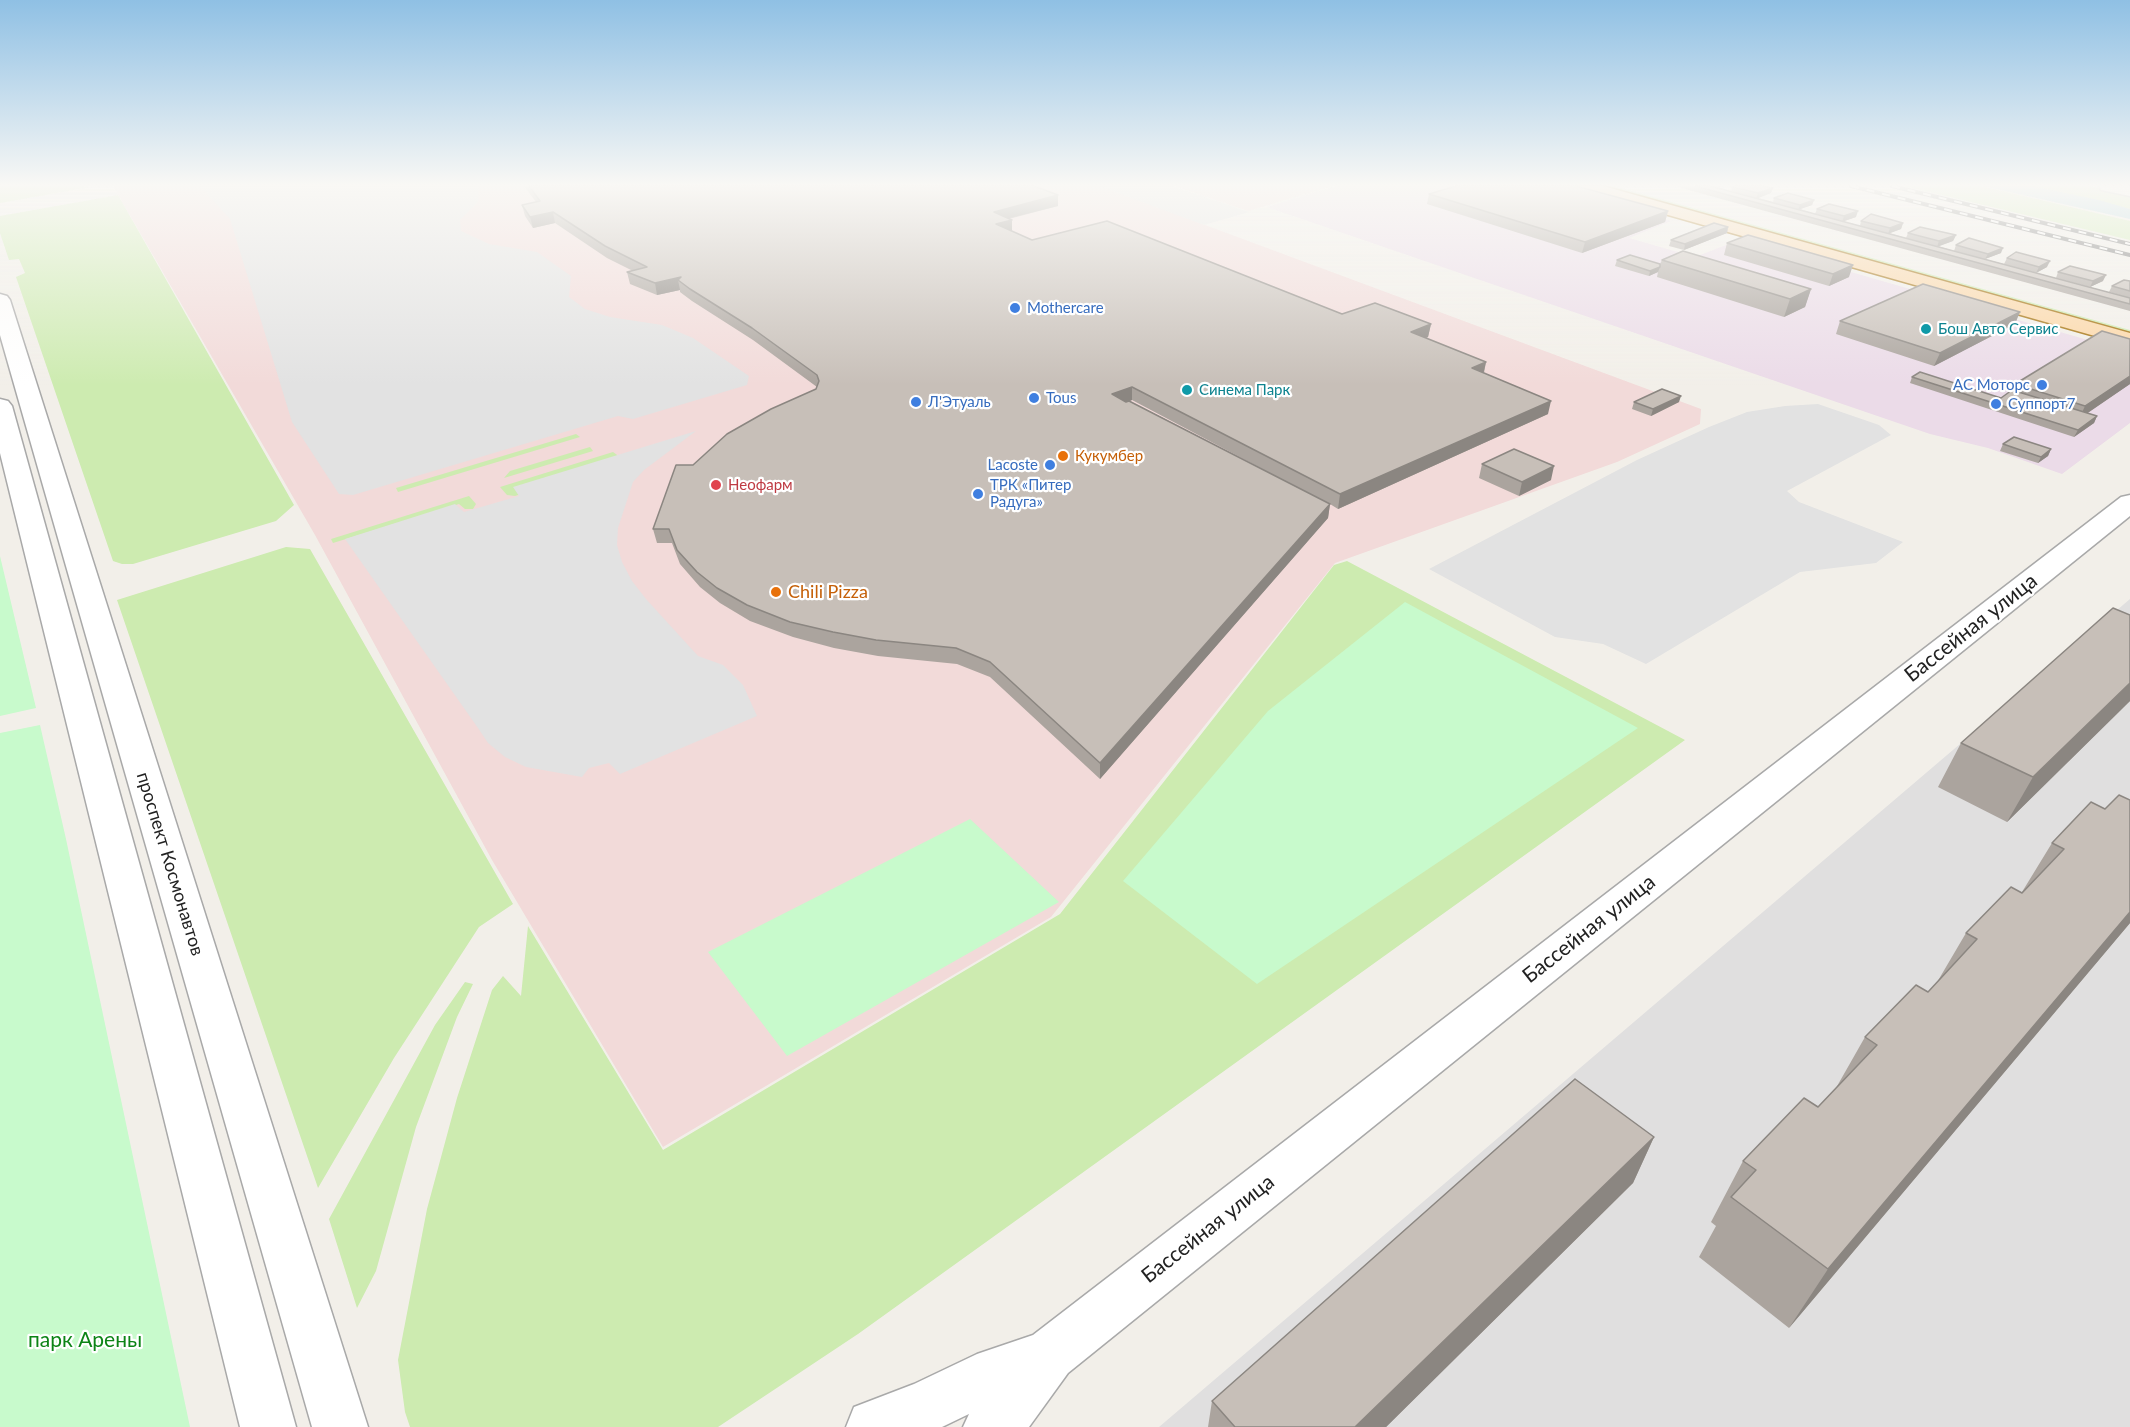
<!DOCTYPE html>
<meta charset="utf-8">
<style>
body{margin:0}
canvas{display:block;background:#f2efe9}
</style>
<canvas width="2130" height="1427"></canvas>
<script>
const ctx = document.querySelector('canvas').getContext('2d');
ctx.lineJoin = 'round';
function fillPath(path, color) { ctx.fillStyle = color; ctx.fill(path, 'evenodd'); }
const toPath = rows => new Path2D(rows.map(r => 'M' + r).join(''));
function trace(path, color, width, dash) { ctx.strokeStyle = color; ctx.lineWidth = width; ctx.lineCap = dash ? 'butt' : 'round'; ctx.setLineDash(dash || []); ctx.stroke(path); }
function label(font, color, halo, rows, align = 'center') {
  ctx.font = font + ' Lato,sans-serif'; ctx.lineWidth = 4.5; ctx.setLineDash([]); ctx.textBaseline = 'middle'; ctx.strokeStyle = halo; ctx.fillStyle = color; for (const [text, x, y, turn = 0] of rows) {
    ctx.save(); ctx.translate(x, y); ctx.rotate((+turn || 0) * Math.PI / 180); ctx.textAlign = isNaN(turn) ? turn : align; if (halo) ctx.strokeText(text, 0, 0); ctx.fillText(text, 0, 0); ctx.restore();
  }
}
const residential = toPath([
 [2130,599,2130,1427,1159,1427]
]);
const commercial = toPath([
 [113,186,1100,186,1701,409,1700,424,1617,462,1335,563,1051,917,663,1147,492,860,315,535],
 [1175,186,1333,186,1248,211]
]);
const industrial = toPath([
 [1336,186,1548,186,1671,221,1629,238,1695,257,1739,240,2130,352,2130,423,2062,474,1988,448,1930,434,1267,207]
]);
const grass = toPath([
 [0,186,82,186,91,187,0,203],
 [1603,186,1614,186,2130,330,2130,334],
 [1904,186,1981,186,2130,221,2130,240],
 [2032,186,2090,186,2130,195,2130,209],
 [118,195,294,505,276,521,133,564,122,564,113,561,16,277,25,273,19,259,9,260,0,233,0,216],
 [576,434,580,437,398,492,396,488],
 [590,447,593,451,504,478,510,471],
 [613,452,624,460,515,496,507,495,500,487],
 [469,496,476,504,473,509,465,509,459,504,333,543,331,539],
 [286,547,310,549,513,904,479,927,394,1058,318,1188,117,600],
 [1347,561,1685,740,858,1334,718,1427,410,1427,405,1412,398,1360,427,1209,457,1098,492,990,503,976,521,996,528,926,663,1150,1060,914,1334,565],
 [465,982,473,984,457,1017,416,1127,376,1271,357,1308,329,1219,435,1025]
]);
const park = toPath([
 [0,556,36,708,0,716],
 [1405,602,1638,728,1257,984,1123,881,1268,711],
 [40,725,66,839,190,1427,0,1427,0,733],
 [970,819,1059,902,787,1056,708,952]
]);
const parking = toPath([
 [200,186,479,186,478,202,460,220,461,231,489,244,537,252,571,276,569,297,585,309,610,317,662,325,693,338,749,376,747,385,633,419,618,416,353,495,339,494,292,422,230,219],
 [1099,186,1172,186,1249,212,1204,225],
 [1818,404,1879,425,1891,435,1787,491,1799,502,1903,542,1876,563,1800,572,1646,664,1603,644,1555,637,1429,569,1637,460,1709,427,1747,412,1785,406],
 [696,431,644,470,633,482,618,528,617,545,622,562,632,581,646,599,698,656,723,665,743,685,757,716,620,774,609,763,589,768,582,777,526,767,505,757,488,743,478,728,345,539,455,504,464,512,519,496,513,487]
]);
const water = toPath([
 [1983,186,2032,186,2099,200,2130,209,2130,219]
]);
const minor = toPath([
 [2099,186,2130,186,2130,196,2101,190,2099,186],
 [0,294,7,296,10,300,368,1427,312,1427,0,335,0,294],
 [0,399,8,401,12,406,296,1427,240,1427,0,453,0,399],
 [2130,495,2130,516,1068,1373,1029,1427,963,1427,969,1414,942,1427,846,1427,854,1407,914,1384,977,1354,1033,1335,2121,497,2130,495]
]);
const major = toPath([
 [1578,186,1603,186,2130,333,2130,346,1580,190,1578,186]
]);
const rail = toPath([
 [1851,186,2130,255],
 [1892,186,2130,244]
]);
const wall = toPath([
 [524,186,1034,186,1058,195,1058,206,1009,219,1012,220,1012,231,1011,231,1032,240,1342,314,1431,324,1428,337,1425,338,1486,362,1484,373,1548,414,1338,509,1330,504,1328,518,1100,779,990,677,957,664,878,656,834,648,793,637,750,621,720,603,700,587,680,564,672,543,657,543,653,529,693,465,816,389,817,387,753,340,692,301,680,292,680,290,657,295,630,284,627,272,633,271,607,258,555,223,533,228,525,216,522,205,536,202],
 [1132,400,1270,473,1130,401],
 [1674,186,1726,186,1718,187,1731,191,1732,187,1771,193,1758,198,1773,202,1774,198,1814,200,1812,205,1800,209,1815,214,1817,209,1856,217,1843,221,1860,226,1861,221,1903,223,1901,229,1889,233,1906,238,1908,233,1956,235,1953,241,1938,246,1954,251,1956,245,2001,253,1985,259,2130,298,2130,311],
 [1429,194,1668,211,1665,222,1582,253,1427,204],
 [1728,227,1727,233,1684,250,1669,246,1671,240],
 [1727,243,1849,277,1829,286,1724,255],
 [2007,258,2047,267,2036,273,2004,264],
 [1617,260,1660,264,1662,260,1811,289,1805,307,1784,317,1657,277,1658,272,1649,276,1615,266],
 [2058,272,2103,281,2090,287,2056,278],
 [2130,281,2130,298,2109,292,2112,286],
 [1840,321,2015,324,1934,366,1836,334],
 [2130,339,2130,384,2087,413,2097,416,2094,423,2074,437,1910,383,1912,377,2001,398,2012,390,2015,384],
 [1634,402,1679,402,1651,416,1632,409],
 [2003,444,2051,449,2048,456,2038,463,2000,451],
 [1482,464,1551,480,1519,496,1479,478],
 [2130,615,2130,701,2007,822,1938,787,1961,743],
 [2130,800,2130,923,1789,1328,1699,1257,1716,1226,1711,1222,1743,1161,1818,1107,1836,1088,1865,1037,1928,992,1936,984,1966,933,2022,892,2052,843,2105,809],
 [1654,1137,1633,1183,1386,1427,1208,1427,1212,1401]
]);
const shadedWall = toPath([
 [1773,188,1771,193,1756,199,1758,193],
 [1058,195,1058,206,994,222,994,212],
 [1814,200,1812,205,1798,210,1800,205],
 [1668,211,1665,222,1582,253,1585,242],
 [1858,211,1856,217,1842,222,1844,216],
 [553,212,555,223,533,228,530,217],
 [1012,220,1012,231,996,236,996,224],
 [1903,223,1901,229,1888,234,1890,228],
 [1728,227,1727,233,1684,250,1685,244],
 [1956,235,1953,241,1937,247,1939,241],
 [2003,248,2001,253,1985,259,1988,254],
 [2050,261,2047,267,2036,273,2039,267],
 [1853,265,1849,277,1829,286,1833,274],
 [1660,267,1658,272,1649,276,1650,271],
 [2106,275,2103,281,2090,287,2093,281],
 [681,277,678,280,680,290,657,295,655,283],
 [1811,289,1805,307,1784,317,1790,299],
 [2020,312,2015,324,1934,366,1940,353],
 [1431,324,1428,337,1409,345,1411,332],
 [1486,362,1483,375,1472,368],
 [2130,376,2130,384,2079,419,2085,406],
 [1132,387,1132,400,1112,408,1112,394],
 [1681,396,1679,402,1651,416,1653,409],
 [1551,401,1548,414,1338,509,1340,494],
 [2097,416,2094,423,2074,437,2078,430],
 [2051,449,2048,456,2038,463,2041,457],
 [1554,466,1551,480,1519,496,1522,482],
 [1330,504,1328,518,1100,779,1100,763],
 [2130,683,2130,701,2007,822,2033,777],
 [2130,912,2130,923,1789,1328,1828,1269],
 [1654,1137,1633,1183,1386,1427,1355,1427]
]);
const building = toPath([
 [529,186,1034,186,1058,195,994,212,1012,220,996,224,1032,240,1107,221,1342,314,1375,303,1431,324,1411,332,1486,362,1472,368,1551,401,1340,494,1132,387,1112,394,1126,402,1129,401,1330,504,1100,763,990,662,956,648,876,640,833,632,790,622,747,605,717,588,697,572,677,550,669,529,653,529,676,465,693,465,727,434,771,409,816,389,819,381,817,375,752,328,690,289,678,280,681,277,655,283,627,272,647,267,605,246,553,212,530,217,522,205,540,201,529,186],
 [1456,186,1576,186,1668,211,1585,242,1429,194,1456,186],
 [1695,186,1710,186,2130,298,2130,304,1695,186],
 [1735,186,1762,186,1773,188,1758,193,1732,187,1735,186],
 [1788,193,1814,200,1800,205,1774,198,1788,193],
 [1829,204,1858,211,1844,216,1817,209,1829,204],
 [1871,214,1903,223,1890,228,1861,221,1871,214],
 [1714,223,1728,227,1685,244,1671,240,1714,223],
 [1920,227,1956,235,1939,241,1908,233,1920,227],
 [1748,235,1853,265,1833,274,1727,243,1748,235],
 [1969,238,2003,248,1988,254,1956,245,1969,238],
 [1683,251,1811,289,1790,299,1662,260,1683,251],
 [2016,252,2050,261,2039,267,2007,258,2016,252],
 [1630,255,1660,264,1660,267,1650,271,1617,260,1630,255],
 [2070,266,2106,275,2093,281,2058,272,2070,266],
 [2124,280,2130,281,2130,291,2112,286,2124,280],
 [1923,284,2020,312,1940,353,1840,321,1923,284],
 [2102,331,2130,339,2130,376,2085,406,2015,384,2102,331],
 [1920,372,2001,398,2012,390,2097,416,2078,430,1912,377,1920,372],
 [1662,389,1681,396,1653,409,1634,402,1662,389],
 [2014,437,2051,449,2041,457,2003,444,2014,437],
 [1514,449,1554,466,1522,482,1482,464,1514,449],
 [2113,608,2130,615,2130,683,2033,777,1961,743,2113,608],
 [2119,795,2130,800,2130,912,1828,1269,1731,1197,1756,1170,1743,1161,1804,1098,1818,1107,1877,1045,1865,1037,1916,985,1928,992,1977,939,1966,933,2011,887,2022,893,2064,849,2052,843,2091,802,2105,809,2119,795],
 [1575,1079,1654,1137,1355,1427,1235,1427,1212,1401,1575,1079]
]);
const markers = [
 [1015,308,6,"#3f7fe0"],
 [1926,329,6,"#0f9aa8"],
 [2042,385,6,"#3f7fe0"],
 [1187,390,6,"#0f9aa8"],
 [1034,398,6,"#3f7fe0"],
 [916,402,6,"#3f7fe0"],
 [1996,404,6,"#3f7fe0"],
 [1063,456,6,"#e8710a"],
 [1050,465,6,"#3f7fe0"],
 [716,485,6,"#e0444e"],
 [978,494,6,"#3f7fe0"],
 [776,592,6,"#e8710a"]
];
const farShopnames = [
 ["Mothercare",1027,308],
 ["АС Моторс",2030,385,"right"],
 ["Tous",1046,398],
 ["Л'Этуаль",928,402],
 ["Суппорт7",2008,404],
 ["Lacoste",1038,465,"right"],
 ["ТРК «Питер",990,485],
 ["Радуга»",990,502]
];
const farCulturenames = [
 ["Бош Авто Сервис",1938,329],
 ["Синема Парк",1199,390]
];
const farFoodnames = [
 ["Кукумбер",1075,456]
];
const farHealthnames = [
 ["Неофарм",728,485]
];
const foodNames = [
 ["Chili Pizza",788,592]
];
const streetNames = [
 ["проспект Космонавтов",170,864,73]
];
const nearStreetnames = [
 ["Бассейная улица",1971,628,-38],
 ["Бассейная улица",1589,929,-38],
 ["Бассейная улица",1208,1229,-38]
];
const nearParknames = [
 ["парк Арены",85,1340]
];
fillPath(residential, '#e0dfdf');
fillPath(commercial, '#f2dad9');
fillPath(industrial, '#ebdbe8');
fillPath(grass, '#cdebb0');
fillPath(park, '#c8facc');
fillPath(parking, '#e2e2e2');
fillPath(water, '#aad3df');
trace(minor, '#a9a9a9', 3);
trace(major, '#a06b00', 3);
fillPath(minor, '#fff');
fillPath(major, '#fcd6a4');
trace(rail, '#707070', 4);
trace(rail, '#fff', 2, [8]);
fillPath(wall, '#aba49e');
fillPath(shadedWall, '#8b8681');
fillPath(building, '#c7bfb8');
trace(building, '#8b8681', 1.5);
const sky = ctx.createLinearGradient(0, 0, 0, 385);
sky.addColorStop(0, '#8fc0e4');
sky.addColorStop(0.48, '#f9f8f5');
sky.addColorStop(1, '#f9f8f500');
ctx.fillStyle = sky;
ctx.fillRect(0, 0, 2130, 385);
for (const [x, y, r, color] of markers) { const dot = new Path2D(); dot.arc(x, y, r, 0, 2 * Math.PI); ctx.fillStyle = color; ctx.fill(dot); trace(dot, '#fff', 2); }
label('15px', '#366cbe', '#fff', farShopnames, 'left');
label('15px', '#0d838f', '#fff', farCulturenames, 'left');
label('15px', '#c56008', '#fff', farFoodnames, 'left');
label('15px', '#be3a42', '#fff', farHealthnames, 'left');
label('18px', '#c56008', '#fff', foodNames, 'left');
label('18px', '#222', '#fff', streetNames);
label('21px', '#222', '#fff', nearStreetnames);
label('21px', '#0c8416', '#fff', nearParknames);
</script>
